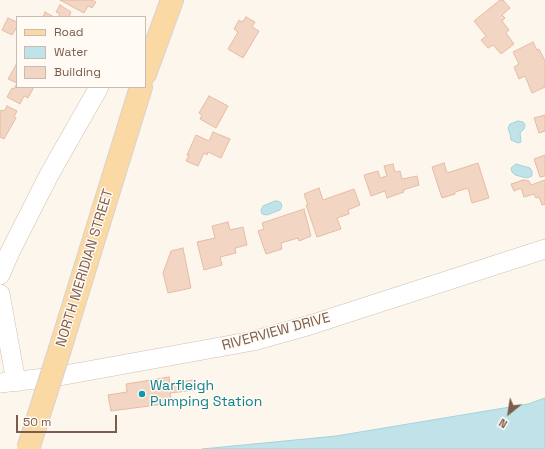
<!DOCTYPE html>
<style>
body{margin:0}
#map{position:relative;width:545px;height:449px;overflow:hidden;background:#fdf6ec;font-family:"Space Grotesk",sans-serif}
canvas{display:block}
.legend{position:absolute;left:16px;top:16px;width:130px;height:72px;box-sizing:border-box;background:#fffaf3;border:1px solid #cabbb1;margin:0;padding:5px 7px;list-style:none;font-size:12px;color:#7a5c4d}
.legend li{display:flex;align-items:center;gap:8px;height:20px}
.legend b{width:20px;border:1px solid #cabbb1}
.north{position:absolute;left:489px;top:393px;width:40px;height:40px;-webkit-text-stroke:3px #fffaf3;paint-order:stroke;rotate:210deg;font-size:11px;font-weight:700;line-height:16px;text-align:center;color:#7a5c4d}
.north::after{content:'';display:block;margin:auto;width:14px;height:18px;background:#7a5c4d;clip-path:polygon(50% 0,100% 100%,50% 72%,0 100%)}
.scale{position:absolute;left:16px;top:415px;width:101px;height:18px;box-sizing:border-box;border:2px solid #7a5c4d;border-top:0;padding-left:5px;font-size:12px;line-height:14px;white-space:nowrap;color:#7a5c4d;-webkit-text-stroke:3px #fffaf3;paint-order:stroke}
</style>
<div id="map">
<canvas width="545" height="449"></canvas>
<ul class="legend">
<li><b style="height:5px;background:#fbd9a5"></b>Road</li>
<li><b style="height:11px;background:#bfe3e8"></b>Water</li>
<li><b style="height:11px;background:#f3d5c3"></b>Building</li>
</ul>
<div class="north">N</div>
<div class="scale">50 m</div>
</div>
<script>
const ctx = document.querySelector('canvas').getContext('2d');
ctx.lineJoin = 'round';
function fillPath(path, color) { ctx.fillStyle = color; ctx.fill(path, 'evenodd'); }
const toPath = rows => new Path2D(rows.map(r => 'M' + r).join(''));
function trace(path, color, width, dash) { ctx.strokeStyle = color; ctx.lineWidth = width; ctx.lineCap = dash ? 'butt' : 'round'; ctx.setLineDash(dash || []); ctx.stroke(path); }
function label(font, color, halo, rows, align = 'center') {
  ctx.font = font + ' "Space Grotesk",sans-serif'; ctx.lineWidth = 3; ctx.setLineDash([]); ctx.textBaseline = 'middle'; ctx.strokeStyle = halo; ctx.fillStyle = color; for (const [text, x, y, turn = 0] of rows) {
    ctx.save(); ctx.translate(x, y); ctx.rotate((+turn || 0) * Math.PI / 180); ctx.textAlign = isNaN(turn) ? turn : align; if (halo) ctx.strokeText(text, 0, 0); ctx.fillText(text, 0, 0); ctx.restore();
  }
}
const water = toPath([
 [518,121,523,122,525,125,524,129,520,133,521,142,518,143,511,140,510,134,508,128,510,124,518,121],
 [516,164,530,168,532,171,532,176,527,178,515,175,512,172,511,168,516,164],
 [275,201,278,201,281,203,282,206,280,210,267,215,262,214,261,210,263,206,275,201],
 [545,398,545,449,202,449,336,436,528,404,545,398]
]);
const building = toPath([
 [60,0,92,0,96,2,92,8,88,6,84,13,60,0],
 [500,0,503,0,510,8,502,15,505,18,502,21,509,30,506,33,514,44,501,54,493,45,488,48,481,40,486,36,474,21,500,0],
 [60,5,71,12,69,17,58,17,60,14,56,12,60,5],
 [45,12,54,17,43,17,45,12],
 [246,17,255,22,252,27,259,31,243,58,228,49,238,32,234,29,239,20,242,22,246,17],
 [8,18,17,22,17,27,12,35,2,30,8,18],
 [533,42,537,50,539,49,545,61,545,87,532,93,525,76,519,79,514,67,519,64,513,52,533,42],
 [16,65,17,66,17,83,8,79,16,65],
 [17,83,17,87,34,87,28,98,24,96,20,104,7,97,12,88,14,89,17,83],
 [209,96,228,106,216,128,200,119,202,115,199,113,209,96],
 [7,106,17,111,14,117,16,118,4,139,0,137,0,112,1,110,4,111,7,106],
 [545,115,545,131,539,133,534,118,545,115],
 [213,132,230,139,221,158,208,152,207,155,204,153,198,166,186,161,189,155,187,155,196,135,209,141,213,132],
 [545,155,545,176,540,177,534,159,545,155],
 [444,163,447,173,478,163,489,198,472,203,468,188,455,192,455,194,442,198,432,167,444,163],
 [393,164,395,172,400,171,402,179,417,176,419,185,403,190,404,192,387,198,385,191,371,196,364,175,378,171,380,178,387,176,384,166,393,164],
 [523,180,529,181,531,185,545,180,545,204,542,205,539,197,536,198,534,194,524,197,521,188,514,191,511,184,523,180],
 [319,188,323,200,354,189,360,205,348,210,349,214,337,218,341,229,317,237,306,205,308,205,304,194,319,188],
 [304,209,311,236,299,241,298,238,281,243,282,249,266,254,258,231,264,229,262,223,304,209],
 [228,222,230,230,243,227,247,245,235,248,236,253,220,257,222,265,204,270,197,242,215,238,212,226,228,222],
 [183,248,191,288,168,293,163,273,171,251,183,248],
 [169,377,170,383,193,380,195,390,170,393,172,403,111,411,108,395,127,392,126,384,169,377]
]);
const minor = toPath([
 [0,275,10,252,49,175,99,87],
 [0,294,16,382],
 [0,383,54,377,253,341,310,325,545,249]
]);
const major = toPath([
 [145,74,172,0],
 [60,349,141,87]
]);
const majorBridge = toPath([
 [28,449,60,349]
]);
const markers = [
 [142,394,4,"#0f9aa8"]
];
const streetNames = [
 ["NORTH MERIDIAN STREET",85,268,-73],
 ["RIVERVIEW DRIVE",276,332,-15]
];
const cultureNames = [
 ["Warfleigh",150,386],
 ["Pumping Station",150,402]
];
fillPath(water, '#bfe3e8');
trace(water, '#a5d3da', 1);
fillPath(building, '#f3d5c3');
trace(building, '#e6bba3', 1);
trace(minor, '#d1beb0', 20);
trace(major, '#dad1cd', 24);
trace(minor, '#fff', 19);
trace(major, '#fbd9a5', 22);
trace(majorBridge, '#dad1cd', 24, []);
trace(majorBridge, '#fbd9a5', 22);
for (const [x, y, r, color] of markers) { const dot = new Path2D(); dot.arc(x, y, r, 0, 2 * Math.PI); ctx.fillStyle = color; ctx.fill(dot); trace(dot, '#fffaf3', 1.5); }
label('14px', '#7a5c4d', '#fffaf3', streetNames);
label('14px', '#0d838f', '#fffaf3', cultureNames, 'left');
</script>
